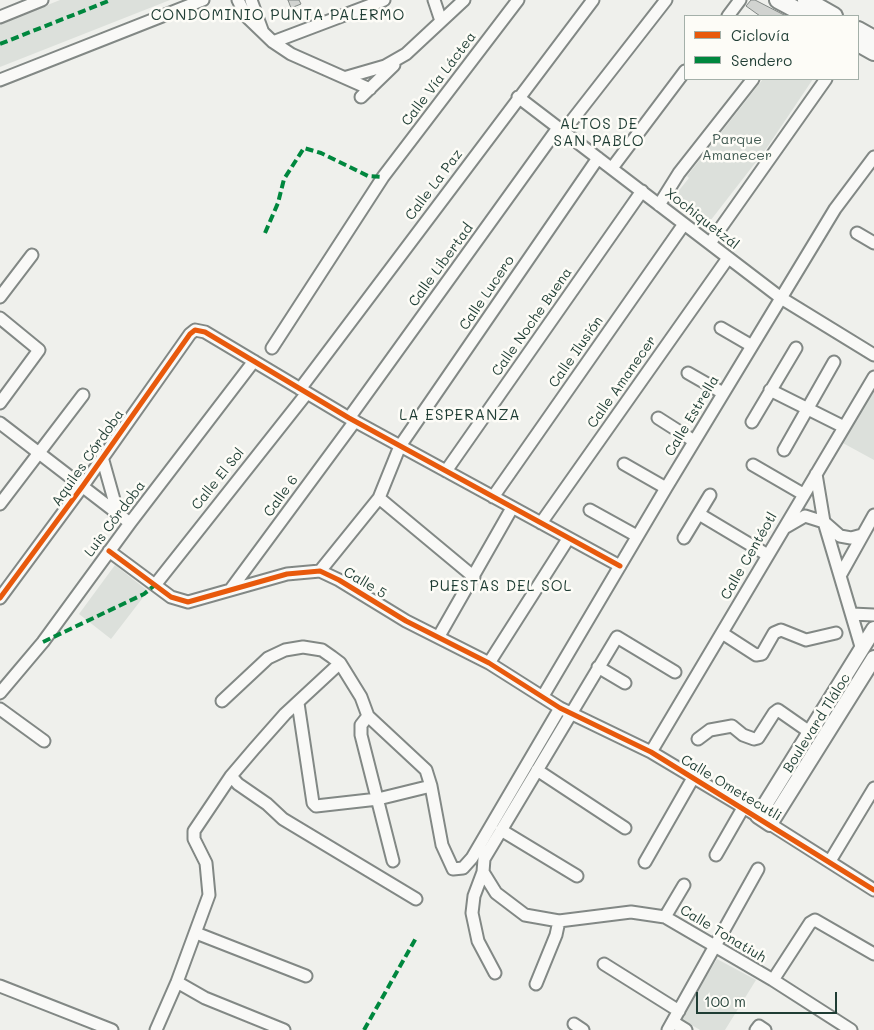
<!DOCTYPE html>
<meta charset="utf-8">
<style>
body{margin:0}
#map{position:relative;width:874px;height:1030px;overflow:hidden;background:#eff0ec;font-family:Mali,sans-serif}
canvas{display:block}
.legend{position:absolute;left:684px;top:15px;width:175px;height:65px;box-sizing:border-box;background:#fdfcf7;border:1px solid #a4b0a9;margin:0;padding:6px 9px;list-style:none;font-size:15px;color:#1f3d34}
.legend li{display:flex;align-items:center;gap:10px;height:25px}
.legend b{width:25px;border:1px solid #a4b0a9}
.scale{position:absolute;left:696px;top:992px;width:141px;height:22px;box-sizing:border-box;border:2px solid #1f3d34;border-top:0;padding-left:6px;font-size:15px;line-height:18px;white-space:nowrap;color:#1f3d34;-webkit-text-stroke:4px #fdfcf7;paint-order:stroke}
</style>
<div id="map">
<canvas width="874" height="1030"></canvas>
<ul class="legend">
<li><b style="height:6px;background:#e8590c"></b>Ciclovía</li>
<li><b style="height:6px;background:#00873e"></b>Sendero</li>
</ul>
<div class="scale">100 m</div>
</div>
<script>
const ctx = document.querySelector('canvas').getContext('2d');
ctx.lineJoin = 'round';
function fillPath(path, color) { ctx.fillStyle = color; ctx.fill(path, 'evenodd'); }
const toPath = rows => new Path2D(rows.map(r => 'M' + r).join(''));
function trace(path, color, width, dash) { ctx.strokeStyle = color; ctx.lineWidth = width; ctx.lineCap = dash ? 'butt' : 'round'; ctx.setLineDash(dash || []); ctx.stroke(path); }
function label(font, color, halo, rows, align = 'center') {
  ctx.font = font + ' Mali,sans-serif'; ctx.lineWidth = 5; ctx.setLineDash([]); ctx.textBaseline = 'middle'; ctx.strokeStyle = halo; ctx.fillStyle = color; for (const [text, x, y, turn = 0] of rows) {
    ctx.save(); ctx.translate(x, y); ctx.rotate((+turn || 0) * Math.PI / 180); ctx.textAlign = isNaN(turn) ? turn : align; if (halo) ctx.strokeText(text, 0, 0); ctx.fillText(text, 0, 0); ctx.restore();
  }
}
const green = toPath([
 [60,0,170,0,0,67,0,24],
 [763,79,813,79,766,149,707,225,672,199,689,178,687,176],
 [874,387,874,460,841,442],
 [115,565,148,591,111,639,79,614],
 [717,959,756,980,725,1030,700,1030,680,1018]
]);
const building = toPath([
 [288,0,299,0,301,4,291,8,288,0],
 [751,0,755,0,786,16,760,16,746,6,751,0]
]);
const minor = toPath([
 [238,0,246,16,273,42,291,54,370,89],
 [251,0,262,30],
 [434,0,441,21],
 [728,16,740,0],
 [0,17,42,0],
 [273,42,384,0],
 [347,77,385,66,406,54,464,0],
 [0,80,203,0],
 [361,97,394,65],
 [518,97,781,298,874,355],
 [563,132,666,0],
 [612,168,685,71],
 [659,205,679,173,753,79],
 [857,233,874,243],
 [710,243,826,79],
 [0,297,32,255],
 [0,318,39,350,0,403],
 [721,328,752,346],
 [272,348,383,177,518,0],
 [688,373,723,393],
 [300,389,593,0],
 [770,390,844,427],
 [349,418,558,128],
 [658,418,694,441],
 [752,422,796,348],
 [0,423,130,523],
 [784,450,834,362],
 [102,457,118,514],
 [624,464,666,488],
 [753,465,803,494],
 [446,471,642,191],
 [816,474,824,522,862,650],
 [493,497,684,224],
 [379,498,474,577],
 [0,504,83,395],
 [590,510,637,536],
 [699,514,766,554],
 [541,523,728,258],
 [786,527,805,516,824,522,840,536,851,538,862,535],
 [684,538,710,495],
 [109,551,171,597,188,602,287,574,320,571,339,580,406,621,489,663,560,708,651,752,758,816],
 [320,571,379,498,400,446,598,158],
 [841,574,874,515],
 [155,585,307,393],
 [231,589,355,421],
 [0,598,82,487,190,334,195,330,205,332,349,418,620,566],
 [852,614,874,615],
 [722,633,756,655,762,654,774,633,781,630,806,640,836,633],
 [439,636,512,508],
 [489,663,568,539],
 [598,667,625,683],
 [675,672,617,637,484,859,483,872,496,893,525,915,559,921,631,912,665,917,773,980,851,1030],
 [0,693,43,642,130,523,254,361],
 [543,696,666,488,835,209,874,157],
 [222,701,268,658,285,650,303,647,322,650,332,657,340,663,361,697,368,716,426,770,431,786,442,845,453,869,463,868,472,858,560,708],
 [298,703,313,803,316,806,378,799,431,786],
 [0,709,44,741],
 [368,716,361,725,361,735,393,861],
 [698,739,710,730,732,726,743,735,754,739,758,738,774,713,778,710,811,733],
 [651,752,874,377],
 [537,770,625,828],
 [231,776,238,784,267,804,283,819,416,899],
 [770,824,874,890],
 [501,830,577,876],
 [716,855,743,808],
 [830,861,874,788],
 [645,862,693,778],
 [483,872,474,896,472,913,478,941,495,973],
 [665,917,684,885],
 [196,933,306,976],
 [604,964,679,1011],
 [773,980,810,923,815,920,874,954],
 [177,982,205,998,284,1030],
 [536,984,556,935,559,921],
 [0,986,112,1030],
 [673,1022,686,1030],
 [574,1024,583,1030],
 [156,1030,177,982,209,895,206,863,194,839,194,831,231,776,254,749,285,714,340,663],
 [668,1030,758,869],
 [756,1030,759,1026,765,1030]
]);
const tertiary = toPath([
 [874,629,758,816,770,824,874,658]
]);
const secondary = toPath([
 [778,0,808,16],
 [806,0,834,16],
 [858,30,874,39],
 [858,43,874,52]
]);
const quiet = toPath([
 [0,44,111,0],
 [265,233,278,203,284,179,304,148,321,153,368,176,383,177],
 [43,642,144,594,155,585],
 [364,1030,416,938]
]);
const cycleway = toPath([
 [109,551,171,597,188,602,287,574,320,571,339,580,406,621,489,663,560,708,651,752,874,890],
 [0,598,82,487,190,334,195,330,205,332,349,418,620,566]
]);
const streetNames = [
 ["Calle Vía Láctea",439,79,-53],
 ["Calle La Paz",434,185,-53],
 ["Xochiquetzál",702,219,38],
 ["Calle Libertad",441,265,-54],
 ["Calle Lucero",487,293,-56],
 ["Calle Noche Buena",532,322,-55],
 ["Calle Ilusión",576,352,-55],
 ["Calle Amanecer",622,382,-55],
 ["Calle Estrella",692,416,-59],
 ["Aquiles Córdoba",88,458,-55],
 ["Calle El Sol",218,479,-51],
 ["Calle 6",281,496,-54],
 ["Luis Córdoba",115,519,-53],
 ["Calle Centéotl",749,556,-60],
 ["Calle 5",365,583,31],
 ["Boulevard Tláloc",817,723,-58],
 ["Calle Ometecutli",731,788,31],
 ["Calle Tonatiuh",723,934,31]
];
const parkNames = [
 ["Parque",737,140],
 ["Amanecer",737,156]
];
const neighbourhoodNames = [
 ["CONDOMINIO PUNTA PALERMO",278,15],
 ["ALTOS DE",599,124],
 ["SAN PABLO",599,141],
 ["LA ESPERANZA",460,415],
 ["PUESTAS DEL SOL",501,586]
];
fillPath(green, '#dce0db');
fillPath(building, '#d1d3d0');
trace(building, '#828885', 1);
trace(minor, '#828885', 15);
trace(tertiary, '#828885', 18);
trace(secondary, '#828885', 20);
trace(minor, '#f9f9f7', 11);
trace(tertiary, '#f9f9f7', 14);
trace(secondary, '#f9f9f7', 16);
trace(quiet, '#00873e', 4, [8, 4]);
trace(cycleway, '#e8590c', 5);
label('14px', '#1f3d34', '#fdfcf7', streetNames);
label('14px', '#425b53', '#fdfcf7', parkNames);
ctx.letterSpacing = '1px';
label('15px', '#1f3d34', '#fdfcf7', neighbourhoodNames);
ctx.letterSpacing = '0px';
</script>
